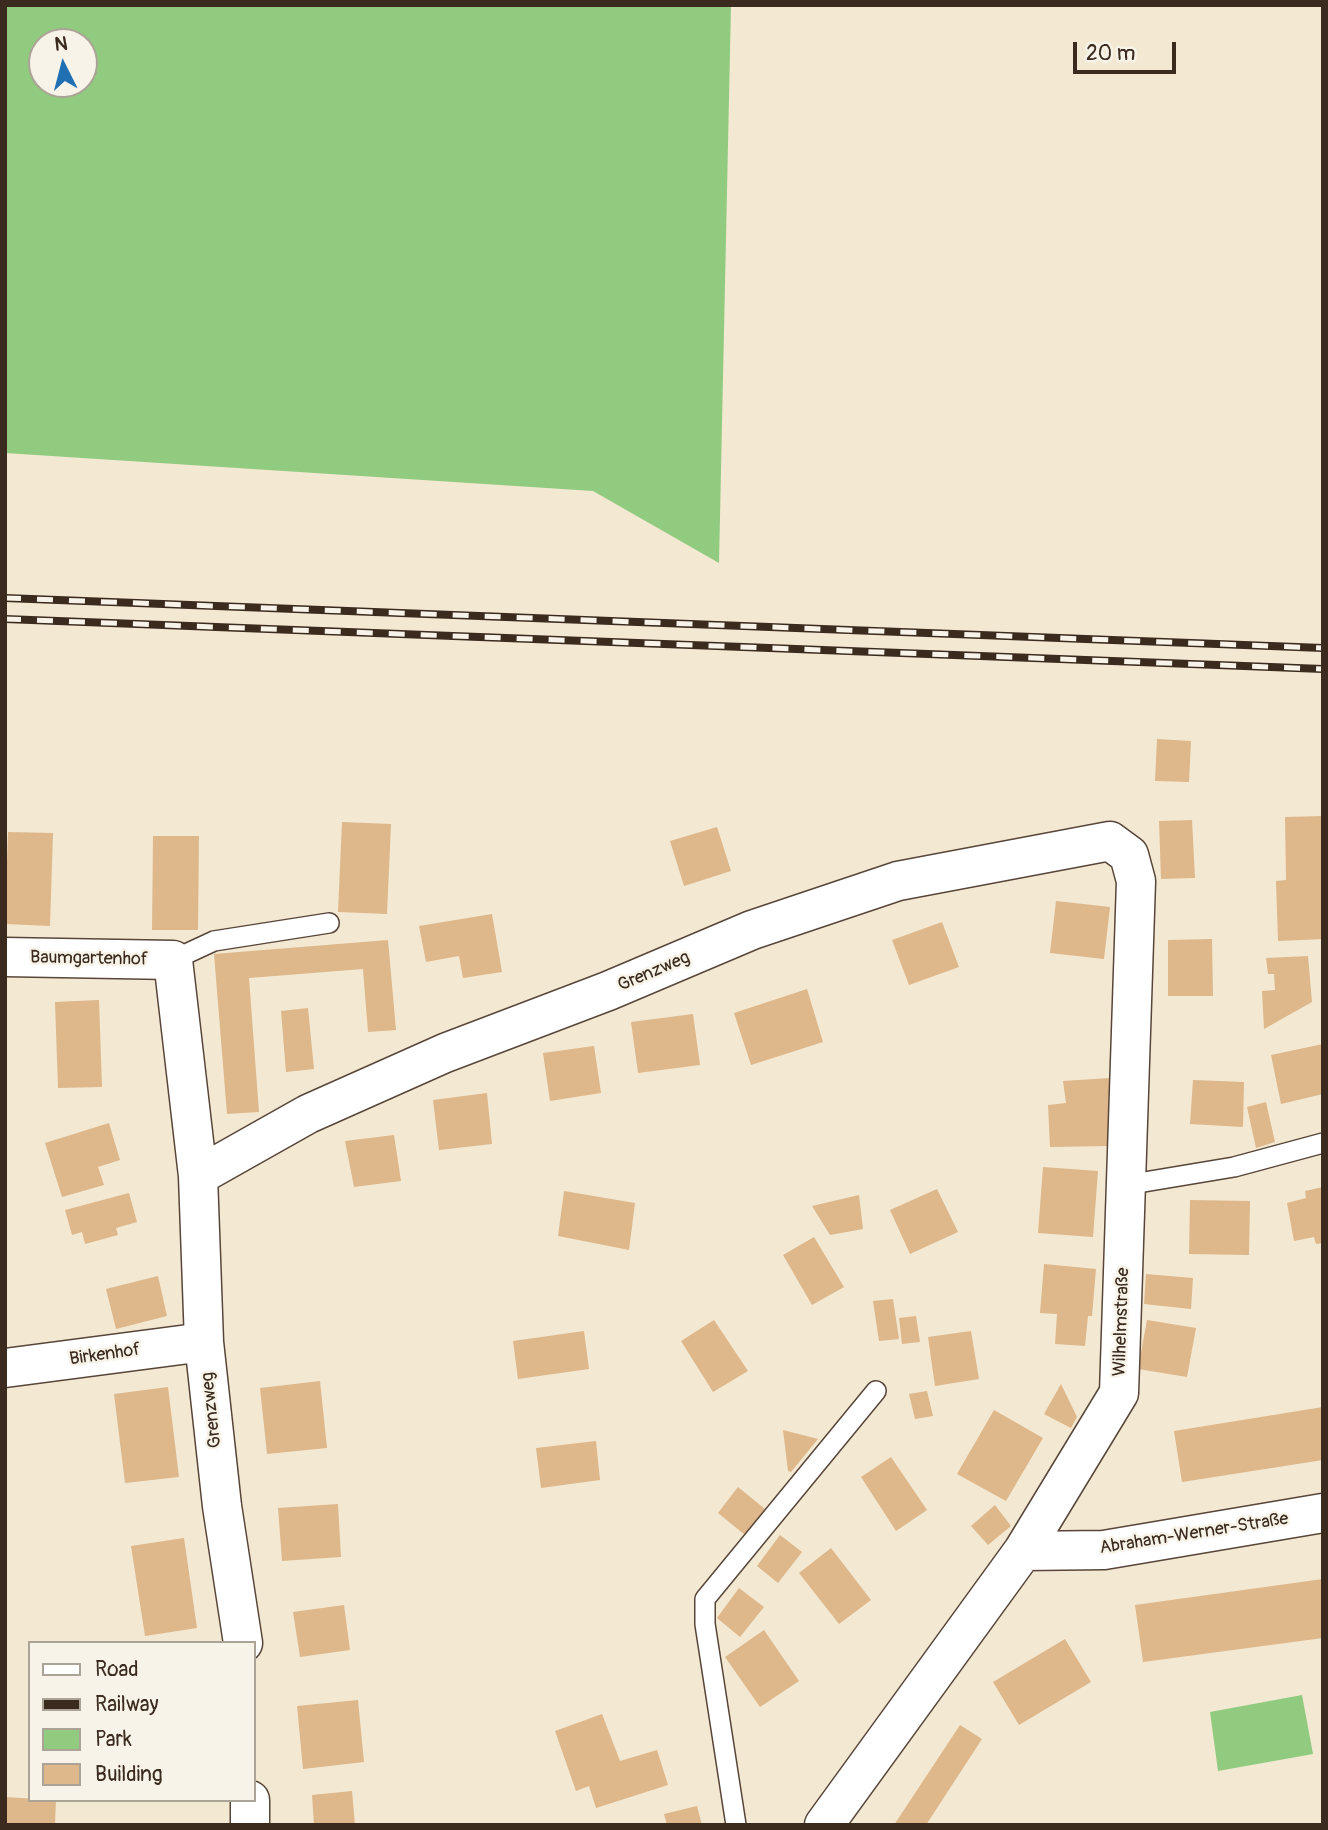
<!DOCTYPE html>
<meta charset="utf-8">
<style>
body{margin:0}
#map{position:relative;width:1328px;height:1830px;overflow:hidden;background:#f3e8d2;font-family:Pangolin,sans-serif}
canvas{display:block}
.frame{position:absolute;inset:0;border:7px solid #3b2a1e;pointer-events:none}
.legend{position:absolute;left:28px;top:1641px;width:228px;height:161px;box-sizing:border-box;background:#f7f3e8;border:2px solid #aca397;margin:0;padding:9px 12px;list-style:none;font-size:21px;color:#3b2a1e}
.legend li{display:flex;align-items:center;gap:14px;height:35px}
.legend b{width:35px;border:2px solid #aca397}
.north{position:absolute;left:28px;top:28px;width:70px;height:70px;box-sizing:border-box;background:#f7f3e8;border:2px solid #aca397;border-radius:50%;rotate:354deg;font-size:19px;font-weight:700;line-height:28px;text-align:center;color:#3b2a1e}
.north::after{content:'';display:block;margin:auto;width:24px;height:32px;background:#1f6fb2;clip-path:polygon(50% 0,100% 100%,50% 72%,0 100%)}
.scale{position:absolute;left:1073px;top:42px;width:103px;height:32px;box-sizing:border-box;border:4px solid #3b2a1e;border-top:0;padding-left:9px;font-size:21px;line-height:24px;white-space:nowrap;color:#3b2a1e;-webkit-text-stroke:5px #f7f3e8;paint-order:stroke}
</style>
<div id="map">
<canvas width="1328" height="1830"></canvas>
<div class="frame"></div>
<ul class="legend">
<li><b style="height:9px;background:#fff"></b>Road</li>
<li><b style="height:9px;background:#3b2a1e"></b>Railway</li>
<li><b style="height:19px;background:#91cb7f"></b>Park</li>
<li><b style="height:19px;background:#deb78a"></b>Building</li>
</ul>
<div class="north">N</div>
<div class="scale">20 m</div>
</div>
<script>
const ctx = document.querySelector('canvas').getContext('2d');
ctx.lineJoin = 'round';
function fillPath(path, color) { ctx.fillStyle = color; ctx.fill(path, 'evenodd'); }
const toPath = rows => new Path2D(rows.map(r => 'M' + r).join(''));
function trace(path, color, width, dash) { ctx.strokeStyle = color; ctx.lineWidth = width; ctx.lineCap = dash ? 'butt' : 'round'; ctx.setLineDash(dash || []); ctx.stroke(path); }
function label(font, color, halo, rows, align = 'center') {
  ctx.font = font + ' Pangolin,sans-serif'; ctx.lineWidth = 5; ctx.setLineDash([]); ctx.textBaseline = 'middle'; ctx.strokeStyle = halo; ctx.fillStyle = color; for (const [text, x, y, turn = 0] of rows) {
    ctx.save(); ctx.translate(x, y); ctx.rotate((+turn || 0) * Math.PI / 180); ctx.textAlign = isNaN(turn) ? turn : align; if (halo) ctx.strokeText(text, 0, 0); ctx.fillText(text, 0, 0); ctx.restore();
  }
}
const green = toPath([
 [5,5,731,5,719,563,593,491,5,453],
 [42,42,84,42,84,84,42,84],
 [1302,1695,1313,1754,1218,1771,1210,1712]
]);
const building = toPath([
 [1157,739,1191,741,1189,782,1155,781],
 [1323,816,1323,939,1278,941,1276,881,1286,880,1285,817],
 [1192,820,1195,878,1161,879,1159,821],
 [342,822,391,824,387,914,338,912],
 [717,827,731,871,684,886,670,841],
 [8,832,53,833,50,926,5,924],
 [153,836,199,836,198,930,152,930],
 [1056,901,1110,907,1104,959,1050,953],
 [492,914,502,972,463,978,459,956,426,962,419,926],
 [942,922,959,967,909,985,892,940],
 [1212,939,1213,996,1168,996,1168,940],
 [388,940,396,1030,368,1032,363,969,249,978,259,1112,227,1114,214,954],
 [1308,956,1312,1002,1264,1029,1262,991,1275,990,1274,974,1268,974,1266,958],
 [807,989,823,1042,751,1065,734,1013],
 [99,1000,102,1087,58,1088,55,1002],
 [308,1008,314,1069,286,1072,281,1011],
 [693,1014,700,1065,638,1073,631,1022],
 [1323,1044,1323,1094,1281,1104,1271,1055],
 [594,1046,601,1093,550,1101,543,1053],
 [1110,1078,1111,1146,1050,1147,1048,1105,1066,1103,1063,1081],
 [1193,1080,1244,1082,1243,1127,1190,1124],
 [487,1093,492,1144,439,1150,433,1100],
 [1266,1102,1275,1142,1256,1148,1247,1107],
 [109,1123,120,1160,98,1167,104,1185,62,1197,45,1143],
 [394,1135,401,1181,354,1187,345,1141],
 [1043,1167,1098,1171,1093,1237,1038,1233],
 [1323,1187,1323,1243,1316,1244,1314,1237,1294,1241,1287,1203,1306,1198,1305,1191],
 [937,1189,958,1232,910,1254,890,1210],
 [564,1191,635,1203,629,1250,558,1236],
 [129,1193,137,1222,116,1228,118,1235,85,1244,82,1232,72,1235,65,1210],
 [859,1195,863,1229,830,1235,812,1206],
 [1190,1200,1250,1201,1249,1255,1189,1254],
 [814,1237,844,1287,812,1305,783,1255],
 [1044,1264,1096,1269,1092,1316,1088,1316,1085,1346,1055,1344,1057,1314,1040,1313],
 [1146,1274,1193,1278,1191,1309,1144,1304],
 [158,1276,167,1316,116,1329,106,1289],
 [893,1299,899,1339,879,1341,873,1301],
 [916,1316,920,1342,902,1344,899,1318],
 [714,1320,748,1371,713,1392,681,1341],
 [1147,1320,1196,1328,1187,1377,1138,1369],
 [584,1331,589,1369,518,1379,513,1341],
 [971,1331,979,1379,935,1386,928,1337],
 [320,1381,327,1448,267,1454,260,1388],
 [1061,1384,1077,1417,1071,1428,1044,1414],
 [168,1387,179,1477,125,1483,114,1394],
 [927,1391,933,1416,915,1419,909,1394],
 [1323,1407,1323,1460,1182,1482,1174,1431],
 [994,1410,1043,1438,1006,1501,957,1474],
 [783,1430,818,1439,791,1472,788,1471],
 [596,1441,600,1480,541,1488,536,1448],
 [891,1457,927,1510,896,1531,861,1477],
 [738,1487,765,1509,745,1535,718,1513],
 [338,1504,341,1557,282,1561,278,1508],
 [995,1505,1011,1526,988,1545,971,1526],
 [780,1535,802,1552,778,1583,757,1566],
 [184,1538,197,1628,145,1636,131,1546],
 [831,1548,871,1600,839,1624,799,1573],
 [1323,1579,1323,1638,1143,1662,1135,1605],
 [739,1588,764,1607,740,1637,717,1618],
 [344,1605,350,1650,300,1657,293,1612],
 [764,1630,799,1681,760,1707,725,1657],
 [1065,1639,1091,1682,1019,1725,993,1682],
 [358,1700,364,1762,303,1769,297,1706],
 [602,1714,620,1761,657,1750,668,1785,596,1808,589,1786,576,1791,555,1731],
 [960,1725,982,1739,926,1825,894,1825],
 [352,1791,355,1825,314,1825,312,1795],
 [5,1797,56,1800,55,1825,5,1825],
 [697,1806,702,1825,667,1825,664,1814]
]);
const service = toPath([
 [173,960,214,941,329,923],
 [1126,1185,1234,1167,1323,1143],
 [736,1825,705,1624,705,1599,876,1391]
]);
const minor = toPath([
 [5,957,173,960,198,1176,204,1342,222,1506,243,1643],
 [198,1176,308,1114,445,1053,608,991,752,930,898,881,1110,841,1129,855,1136,881,1119,1393,1023,1551,824,1825],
 [5,1368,204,1342],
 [1023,1551,1104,1550,1323,1513],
 [250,1800,250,1825]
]);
const rail = toPath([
 [5,598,1323,648],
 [5,619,1323,669]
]);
const streetNames = [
 ["Baumgartenhof",89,959,1],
 ["Grenzweg",654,972,-23],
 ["Wilhelmstraße",1122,1322,-88],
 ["Birkenhof",105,1355,-8],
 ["Grenzweg",212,1410,-96],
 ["Abraham-Werner-Straße",1194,1534,-9]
];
fillPath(green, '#91cb7f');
fillPath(building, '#deb78a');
trace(service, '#574639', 22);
trace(minor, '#574639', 41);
trace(service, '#fff', 19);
trace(minor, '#fff', 38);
trace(rail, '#3b2a1e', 8);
trace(rail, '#f7f3e8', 5, [16]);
label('18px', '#3b2a1e', '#f7f3e8', streetNames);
</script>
